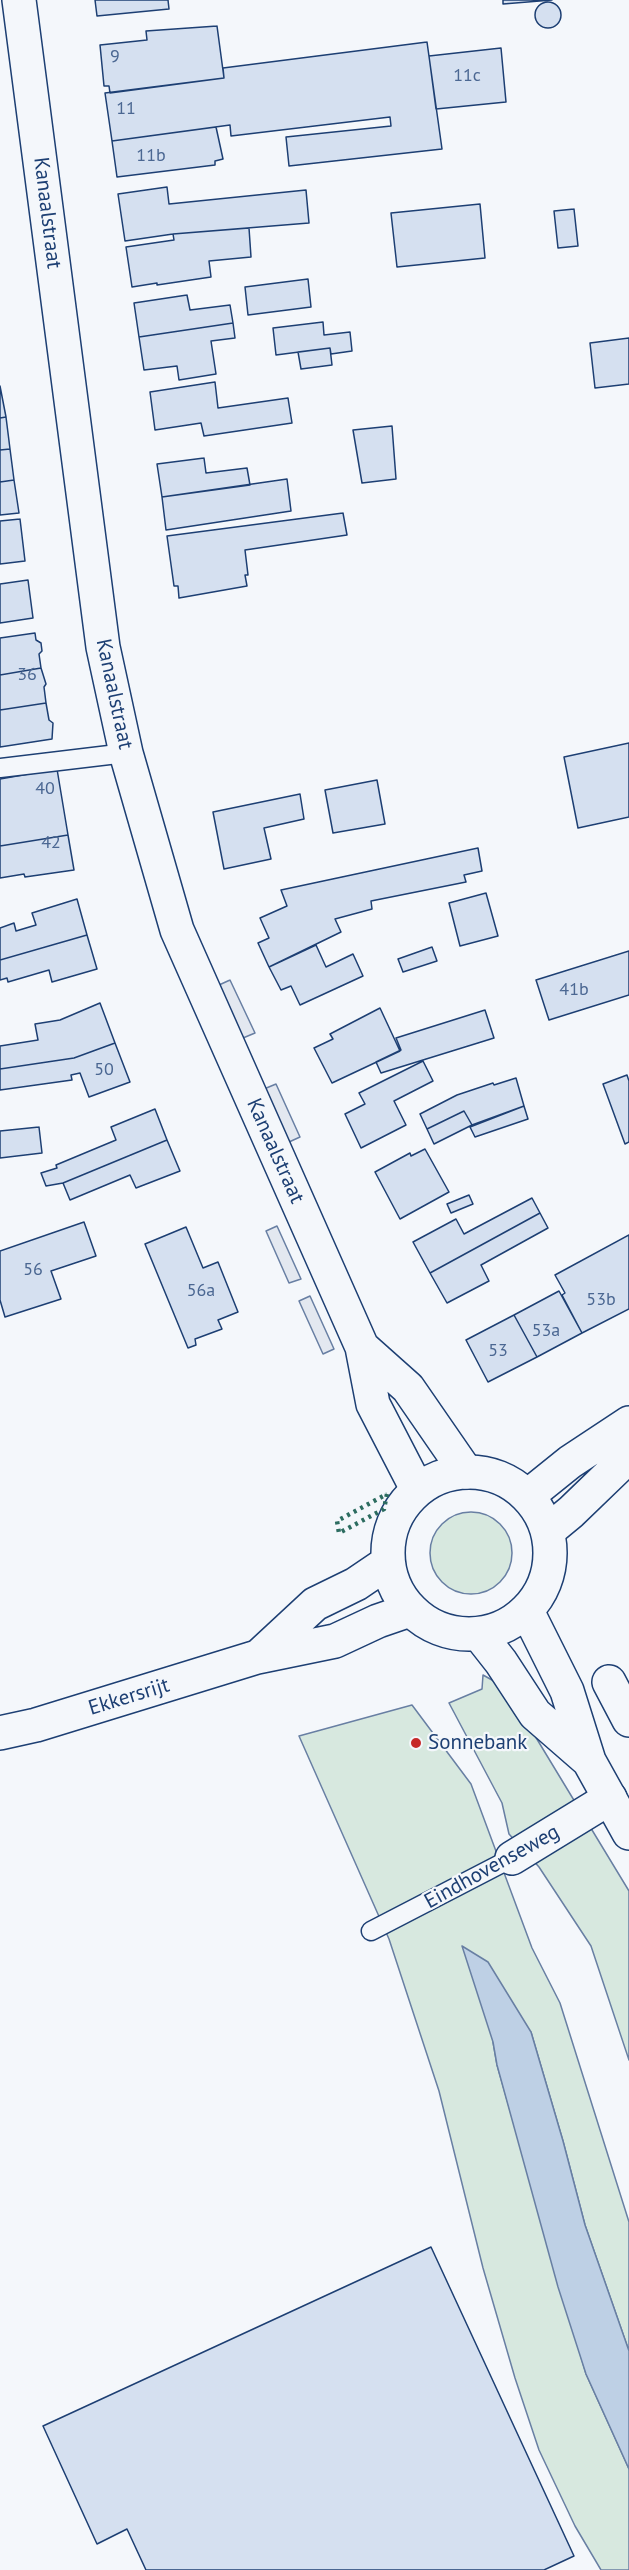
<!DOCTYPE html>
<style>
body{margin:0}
canvas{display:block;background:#f4f7fb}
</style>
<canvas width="629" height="2570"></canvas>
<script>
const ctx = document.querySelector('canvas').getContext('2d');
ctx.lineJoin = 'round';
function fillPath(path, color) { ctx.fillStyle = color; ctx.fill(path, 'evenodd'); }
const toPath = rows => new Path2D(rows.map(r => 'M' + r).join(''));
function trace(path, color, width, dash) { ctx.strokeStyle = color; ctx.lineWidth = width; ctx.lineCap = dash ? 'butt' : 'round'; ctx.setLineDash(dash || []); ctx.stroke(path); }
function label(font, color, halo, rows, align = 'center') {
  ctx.font = font + ' "PT Sans",sans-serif'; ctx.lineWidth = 4.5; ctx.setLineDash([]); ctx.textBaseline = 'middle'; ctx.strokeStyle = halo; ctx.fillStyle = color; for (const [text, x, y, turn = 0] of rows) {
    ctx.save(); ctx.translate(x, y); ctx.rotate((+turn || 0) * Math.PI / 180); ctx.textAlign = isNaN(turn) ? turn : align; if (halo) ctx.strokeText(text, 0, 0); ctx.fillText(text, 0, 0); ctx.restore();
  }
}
const green = toPath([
 '430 1553a41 41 0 1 1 82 0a41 41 0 1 1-82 0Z',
 [483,1675,501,1685,532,1731,629,1891,629,2060,591,1946,539,1867,509,1834,502,1803,449,1703,482,1689,483,1675],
 [412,1705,471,1784,532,1948,560,2003,629,2222,629,2351,585,2225,563,2141,531,2032,493,2042,497,2065,586,2374,629,2469,629,2570,601,2570,575,2526,539,2450,515,2378,483,2268,439,2091,389,1939,299,1736,412,1705]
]);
const parking = toPath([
 [230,980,255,1033,243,1038,219,985,230,980],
 [276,1084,300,1137,289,1142,264,1089,276,1084],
 [277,1226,301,1279,289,1283,266,1231,277,1226],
 [310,1296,334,1349,323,1354,299,1301,310,1296]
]);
const water = toPath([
 [462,1946,488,1962,531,2032,563,2141,585,2225,629,2351,629,2469,586,2374,558,2287,497,2065,493,2042,462,1946]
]);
const building = toPath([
 [95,0,168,0,169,9,97,16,95,0],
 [503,0,552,0,503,4,503,0],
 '535 15a13 13 0 1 1 26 0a13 13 0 1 1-26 0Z',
 [217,26,224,78,110,93,109,86,104,86,100,45,147,40,146,31,217,26],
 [427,42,442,149,289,166,286,137,391,126,390,117,231,136,230,125,112,141,105,93,224,78,223,68,427,42],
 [501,48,506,102,436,109,429,56,501,48],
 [216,127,223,159,215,161,215,165,117,177,112,141,216,127],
 [167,187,169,204,306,190,309,223,173,234,125,241,118,194,167,187],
 [480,204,485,258,397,267,391,213,480,204],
 [574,209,578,246,558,248,554,211,574,209],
 [249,228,251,257,209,261,211,277,157,285,157,283,132,287,126,247,174,240,173,234,249,228],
 [308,279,311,307,248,315,245,287,308,279],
 [187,295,190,310,230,305,233,323,139,337,134,303,187,295],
 [323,322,324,335,350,332,352,351,331,354,330,348,276,355,273,328,323,322],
 [233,323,235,338,211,341,216,374,179,380,177,366,144,370,139,337,233,323],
 [629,338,629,384,595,388,590,343,629,338],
 [330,348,332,365,301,369,298,352,330,348],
 [215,382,218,408,288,398,292,423,204,436,201,423,155,430,150,392,215,382],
 [0,386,6,417,0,418,0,386],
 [6,417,10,449,0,450,0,418,6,417],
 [392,426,396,479,362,483,353,430,392,426],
 [10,449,14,480,0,482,0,450,10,449],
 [204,458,206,473,247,468,250,485,162,497,157,464,204,458],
 [287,479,291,511,166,530,162,497,287,479],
 [14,480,19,513,0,515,0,482,14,480],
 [343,513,347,535,245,550,248,575,245,575,247,586,179,598,178,586,174,586,167,536,343,513],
 [20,519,25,561,0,564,0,521,20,519],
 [28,580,33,618,0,623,0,584,28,580],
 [35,633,36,640,41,643,42,651,39,654,41,668,0,675,0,638,35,633],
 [41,668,46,684,44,687,46,703,0,710,0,675,41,668],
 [46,703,49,720,53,723,52,739,0,747,0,710,46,703],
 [629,743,629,817,578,828,564,757,629,743],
 [57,769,68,835,0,846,0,779,57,769],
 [377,780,385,824,333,833,325,790,377,780],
 [300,794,304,819,264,828,271,859,224,869,213,812,300,794],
 [68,835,74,870,25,877,24,874,0,878,0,846,68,835],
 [478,848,482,871,464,875,466,882,371,901,372,909,335,919,341,932,269,967,258,943,269,938,260,918,287,906,281,890,478,848],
 [486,893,498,936,460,946,449,903,486,893],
 [77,899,87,935,0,960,0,928,14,923,16,931,36,925,32,913,77,899],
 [87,935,97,969,52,982,49,970,8,982,7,978,0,980,0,960,87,935],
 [316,945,326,967,353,954,363,976,300,1005,291,986,281,990,269,967,316,945],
 [432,947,437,961,403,972,398,959,432,947],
 [629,951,629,995,549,1020,536,980,629,951],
 [100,1003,115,1043,74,1058,0,1069,0,1046,38,1040,35,1024,60,1020,100,1003],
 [380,1008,400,1051,332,1083,314,1048,333,1039,330,1034,380,1008],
 [485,1010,494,1038,381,1073,376,1062,401,1050,396,1038,485,1010],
 [115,1043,130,1082,89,1097,80,1073,71,1075,72,1080,0,1090,0,1069,74,1058,115,1043],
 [423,1061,433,1081,394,1101,406,1125,361,1148,345,1114,365,1104,359,1093,423,1061],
 [627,1075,629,1081,629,1142,625,1144,603,1084,627,1075],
 [516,1078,524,1106,472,1125,464,1111,427,1129,420,1114,457,1095,493,1083,494,1085,516,1078],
 [524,1106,528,1119,475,1137,470,1127,524,1106],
 [155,1109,167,1140,63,1183,46,1186,41,1173,57,1168,56,1165,116,1140,111,1127,155,1109],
 [464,1111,472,1125,434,1144,427,1129,464,1111],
 [39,1127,42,1153,0,1158,0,1131,39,1127],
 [167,1140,180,1171,136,1188,130,1175,70,1200,63,1183,167,1140],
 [425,1149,449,1192,400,1219,375,1172,410,1153,411,1156,425,1149],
 [469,1195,473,1204,451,1213,447,1204,469,1195],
 [532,1198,540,1213,430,1273,413,1242,456,1219,464,1234,532,1198],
 [540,1213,548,1228,481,1265,489,1281,447,1303,430,1273,540,1213],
 [84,1222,96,1256,51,1271,61,1299,5,1317,0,1300,0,1251,84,1222],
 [186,1227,203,1268,218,1262,238,1312,218,1320,222,1329,195,1339,196,1345,188,1348,145,1244,186,1227],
 [629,1235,629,1309,582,1333,562,1295,565,1293,555,1275,629,1235],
 [559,1291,582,1333,537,1357,514,1315,559,1291],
 [514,1315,537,1357,488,1382,466,1340,514,1315],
 [431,2247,574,2556,544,2570,146,2570,127,2529,97,2544,43,2426,431,2247]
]);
const service = toPath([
 [0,768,126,753],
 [371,1931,512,1858]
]);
const minor = toPath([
 [529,1495,570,1462,629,1423],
 [548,1531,571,1512,629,1456],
 [609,1682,629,1720],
 [512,1858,610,1798]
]);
const tertiary = toPath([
 [19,0,103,647,126,753,177,930,362,1347,373,1404,417,1489],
 [362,1347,408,1388,466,1472]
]);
const secondary = toPath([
 '388 1553a81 81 0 1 1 162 0a81 81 0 1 1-162 0Z',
 [527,1611,567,1691,589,1761,629,1833],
 [479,1634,501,1662,535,1714,589,1761],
 [259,1656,315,1604,356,1584,387,1563],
 [0,1733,36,1725,257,1657,335,1641,378,1621,410,1610]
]);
const hedge = toPath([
 [387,1494,384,1509,339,1533,337,1521,387,1494]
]);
const markers = [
 [416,1743,6,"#c62828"]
];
const numberNames = [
 ["9",115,57],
 ["11c",467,76],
 ["11",126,109],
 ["11b",151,156],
 ["36",27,675],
 ["40",45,789],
 ["42",51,843],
 ["41b",574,990],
 ["50",104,1070],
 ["56",33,1270],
 ["56a",201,1291],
 ["53b",601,1300],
 ["53a",546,1331],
 ["53",498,1351]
];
const streetNames = [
 ["Kanaalstraat",47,213,83],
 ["Kanaalstraat",114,694,78],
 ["Kanaalstraat",275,1151,66],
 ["Ekkersrijt",129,1697,-17],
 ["Eindhovenseweg",492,1867,-29]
];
const poiNames = [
 ["Sonnebank",428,1743]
];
fillPath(green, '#d7e8df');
trace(green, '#687fa3', 1.5);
fillPath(parking, '#e3e8f0');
trace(parking, '#687fa3', 1.5);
fillPath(water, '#bed0e5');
trace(water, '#687fa3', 1.5);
fillPath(building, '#d5e0f0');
trace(building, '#1d3f73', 1.5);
trace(service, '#1d3f73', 21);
trace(minor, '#1d3f73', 36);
trace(tertiary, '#1d3f73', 36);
trace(secondary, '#1d3f73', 36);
trace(service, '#f4f7fb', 18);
trace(minor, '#f4f7fb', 33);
trace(tertiary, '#f4f7fb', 33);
trace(secondary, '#f4f7fb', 33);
trace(hedge, '#2c6c60', 4.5, [3, 4.5]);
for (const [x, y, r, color] of markers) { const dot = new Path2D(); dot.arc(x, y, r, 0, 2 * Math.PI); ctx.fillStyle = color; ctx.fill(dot); trace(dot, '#f4f7fb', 2); }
label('18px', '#4b6792', null, numberNames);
label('21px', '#1d3f73', '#f4f7fb', streetNames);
label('21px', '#1d3f73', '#f4f7fb', poiNames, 'left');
</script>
